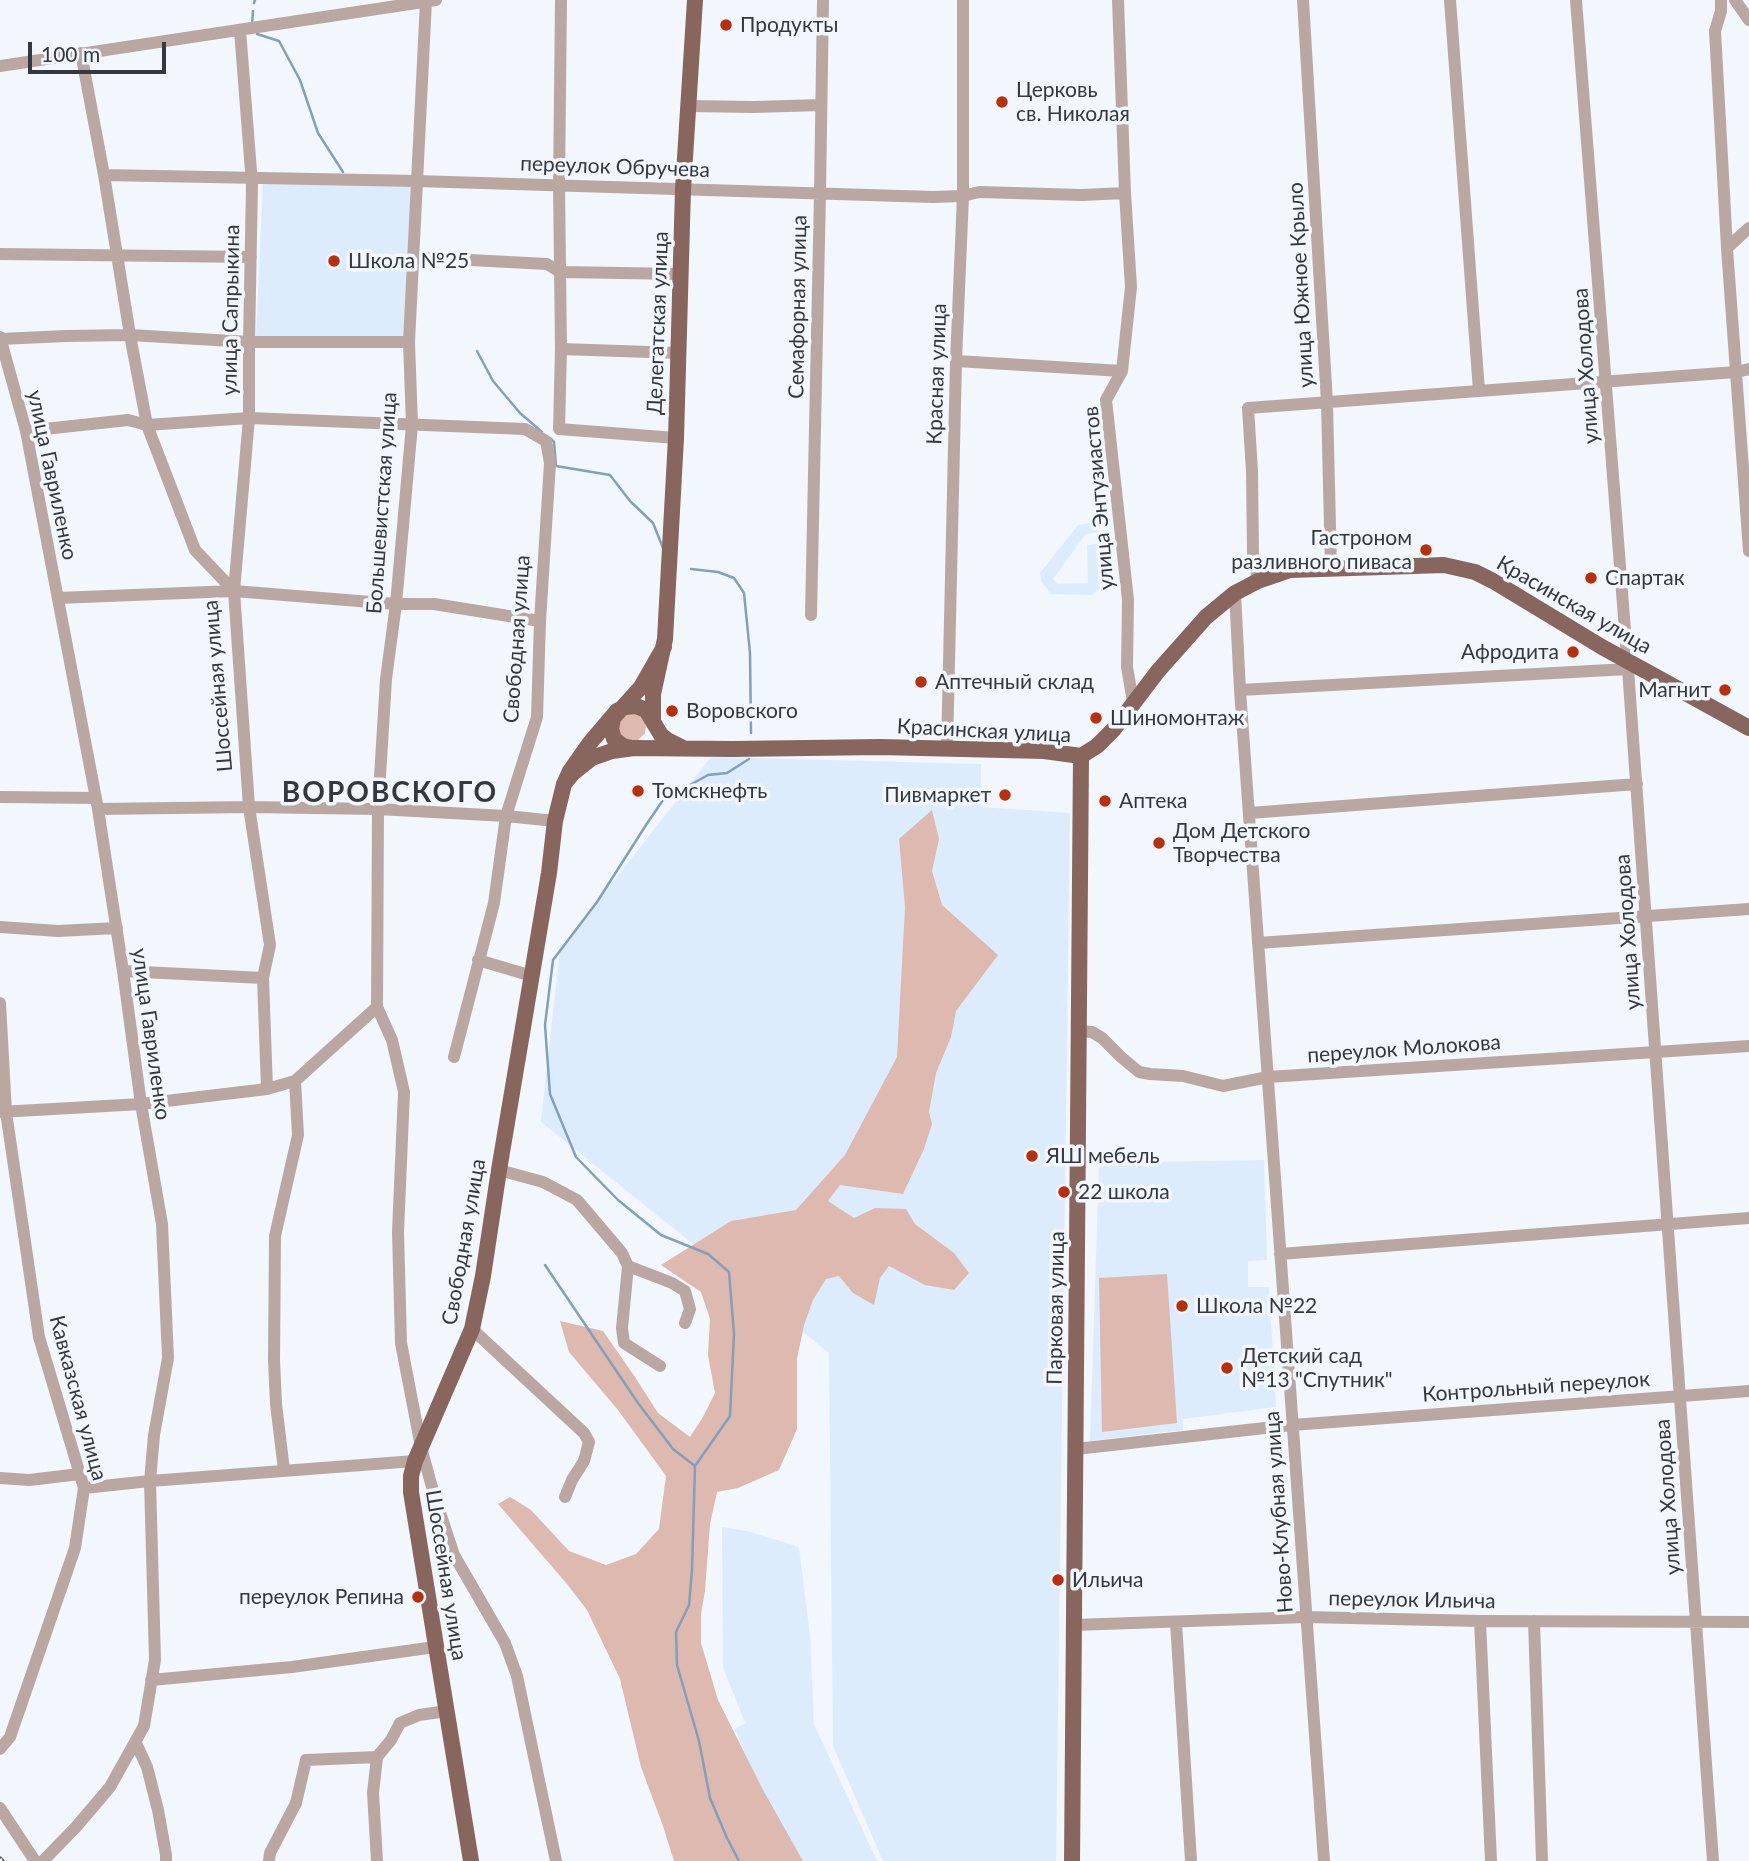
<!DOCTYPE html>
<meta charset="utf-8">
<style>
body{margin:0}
#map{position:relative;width:1749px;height:1861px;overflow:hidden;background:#f1f7fd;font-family:Lato,sans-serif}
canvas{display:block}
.scale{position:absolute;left:28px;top:42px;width:138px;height:32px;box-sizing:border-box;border:4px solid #33393f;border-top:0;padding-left:9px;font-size:21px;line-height:24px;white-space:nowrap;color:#33393f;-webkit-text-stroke:5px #f1f7fd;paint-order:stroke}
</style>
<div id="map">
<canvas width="1749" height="1861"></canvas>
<div class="scale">100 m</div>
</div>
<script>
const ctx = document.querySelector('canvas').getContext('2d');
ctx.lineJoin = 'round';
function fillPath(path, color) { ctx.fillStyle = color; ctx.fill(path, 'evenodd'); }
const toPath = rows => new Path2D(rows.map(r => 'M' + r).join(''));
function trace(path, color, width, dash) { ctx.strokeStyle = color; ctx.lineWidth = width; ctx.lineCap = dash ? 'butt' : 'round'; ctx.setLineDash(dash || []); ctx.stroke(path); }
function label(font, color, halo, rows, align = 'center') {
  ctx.font = font + ' Lato,sans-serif'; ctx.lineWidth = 7; ctx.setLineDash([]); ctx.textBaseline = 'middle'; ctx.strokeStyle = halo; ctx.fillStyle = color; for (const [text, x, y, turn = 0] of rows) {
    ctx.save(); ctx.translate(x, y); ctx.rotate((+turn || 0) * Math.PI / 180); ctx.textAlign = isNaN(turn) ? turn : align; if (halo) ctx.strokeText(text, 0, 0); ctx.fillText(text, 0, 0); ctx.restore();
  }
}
const built = toPath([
 [263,182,413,185,405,339,256,337],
 [1095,522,1099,532,1086,534,1053,579,1058,584,1088,583,1087,545,1096,544,1099,589,1092,595,1051,594,1041,581,1040,573,1078,525],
 [711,757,981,764,981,807,1070,813,1056,1861,883,1861,833,1746,829,1353,541,1122,560,949],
 [1264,1160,1267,1260,1248,1261,1248,1287,1269,1287,1276,1407,1183,1419,1183,1430,1090,1441,1099,1163],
 [722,1527,747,1531,799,1547,810,1636,814,1724,877,1861,800,1861,763,1796,735,1729,745,1723,723,1667]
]);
const green = toPath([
 [626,712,640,715,646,723,645,733,638,740,632,742,619,736,617,722],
 [932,810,939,839,932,871,942,905,998,955,956,1011,951,1037,936,1073,929,1112,932,1124,924,1149,903,1194,840,1185,828,1201,854,1218,875,1208,906,1209,915,1224,954,1253,969,1273,954,1290,925,1285,889,1266,880,1278,874,1305,853,1293,839,1276,826,1279,813,1300,804,1325,797,1359,797,1429,779,1470,738,1488,717,1492,710,1524,705,1591,701,1614,701,1643,718,1700,763,1790,803,1861,674,1861,663,1826,641,1767,620,1679,587,1610,567,1584,498,1504,510,1497,531,1510,569,1551,606,1565,636,1554,659,1529,666,1476,618,1410,569,1352,560,1321,603,1331,635,1377,658,1413,690,1437,703,1417,715,1393,708,1355,710,1319,701,1292,661,1265,731,1221,796,1210,845,1155,897,1057,905,907,899,839],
 [1167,1274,1177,1423,1102,1432,1099,1278]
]);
const stream = toPath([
 [254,3,255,0],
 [252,25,253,11],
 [257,34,279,41,300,80,318,133,343,172],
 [477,351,493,381,520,413,542,432],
 [550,438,554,442,556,466,610,475,630,501,653,523,663,548],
 [691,569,718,572,734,578,744,593,750,653,751,733],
 [545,1265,638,1403,673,1449,695,1466,692,1570,689,1605,676,1632,677,1665,699,1741,710,1798,727,1838,739,1861],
 [695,1466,730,1416,734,1334,729,1272,708,1254,661,1235,618,1200,576,1157,550,1094,545,1025,553,960,597,902,646,825,663,800,708,775,727,773,749,759]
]);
const minor = toPath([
 [561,0,559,185,561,349,559,429,676,438],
 [1118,0,1125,193,1131,287,1122,371,1106,400,1128,600,1127,667,1133,702],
 [1303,0,1327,403,1331,569],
 [1450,0,1479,391],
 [1576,0,1628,669,1713,1861],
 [1721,0,1721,11,1715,31,1727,248,1749,551],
 [1735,0,1749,20],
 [426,1,409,342,412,425,396,604,386,679,378,809,377,1007,392,1040,404,1092,398,1232,401,1343,421,1447,433,1491,454,1555,505,1643,517,1676,556,1861],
 [240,30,252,184,249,342,249,418,234,591,249,807,270,945,263,978,267,1089],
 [81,53,104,175,130,335,147,425,195,550,234,591],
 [0,66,436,0],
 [688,106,754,107,821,105],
 [104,175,417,181,933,197,963,196,979,192,1082,195,1125,193],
 [1727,248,1749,228],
 [0,254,251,257],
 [413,257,547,264,560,272,681,274],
 [0,337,26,431,98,809,123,971,141,1104,162,1224,168,1358,154,1435,150,1481,155,1660,144,1726,110,1787,76,1827,43,1861],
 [0,339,66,336,130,335,249,342,409,342],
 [561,349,679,353],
 [956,361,1122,371],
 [26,431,128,420,147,425,249,418,525,429,546,441,550,463,540,621,537,717,506,816,494,903,454,1057],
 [1258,581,1253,554,1252,471,1248,408,1736,372,1749,369],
 [1235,593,1240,690,1324,1861],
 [58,598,234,591,396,604,434,604,540,621],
 [811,615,820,193,823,0],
 [1240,690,1628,669],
 [947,749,956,361,963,196,963,0],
 [0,797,96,798],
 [98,809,249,807,378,809,506,816,555,821],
 [1249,813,1637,784],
 [0,927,58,931,117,928],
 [1258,943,1749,909],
 [478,960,532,976],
 [123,971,263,978],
 [0,1003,6,1112,39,1337,84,1488,75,1548,10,1737,0,1749],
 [1079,1031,1092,1032,1102,1038,1121,1057,1139,1072,1150,1074,1183,1076,1223,1086,1268,1077,1749,1046],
 [0,1112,141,1104,267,1089,295,1081,377,1007],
 [499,1170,543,1182,577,1200,622,1253,628,1266,622,1328,624,1343,660,1366],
 [1280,1254,1749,1218],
 [628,1266,672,1283,685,1291,690,1309,685,1323],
 [472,1329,584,1433,589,1442,584,1461,572,1480,565,1497],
 [1076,1449,1292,1425,1749,1391],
 [284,1470,276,1404,274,1360,275,1236,298,1135,295,1081],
 [0,1478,29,1480,80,1474],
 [84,1488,150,1481,415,1461],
 [1480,1621,1491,1861],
 [1534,1621,1542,1861],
 [1176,1622,1191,1861],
 [1074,1625,1306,1617,1480,1621,1749,1622],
 [151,1680,292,1667,435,1647],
 [136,1743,147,1767,158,1810,166,1855,166,1861],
 [377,1757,391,1740,400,1723,419,1715,447,1711],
 [0,1808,35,1861],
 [269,1861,270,1853,296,1803,306,1760,377,1757,373,1793,377,1861]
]);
const major = toPath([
 [653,721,653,694,665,639,676,438,683,189,695,0],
 [632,748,623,746,614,739,611,729,613,718,641,687,664,647],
 [564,784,573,773,592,758,612,751,634,748,733,749,880,747,1044,751,1081,756,1097,746,1114,729,1158,671,1206,617,1235,593,1258,581,1290,570,1444,565,1475,572,1493,581,1602,647,1749,728],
 [471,1861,411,1492,411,1476,415,1461,472,1329,483,1276,499,1170,549,873,555,821,564,784,570,771,589,744,617,711,625,707,636,706,646,710,661,735,667,740,683,748],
 [1072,1861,1081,756]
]);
const rail = toPath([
 [0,1859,2,1861]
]);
const markers = [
 [726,25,7,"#b92e0b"],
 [1002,102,7,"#b92e0b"],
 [334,261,7,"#b92e0b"],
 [1426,550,7,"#b92e0b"],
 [1591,578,7,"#b92e0b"],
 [1573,652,7,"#b92e0b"],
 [921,682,7,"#b92e0b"],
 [1725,690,7,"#b92e0b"],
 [672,711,7,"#b92e0b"],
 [1096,718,7,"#b92e0b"],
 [638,791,7,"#b92e0b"],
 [1005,795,7,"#b92e0b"],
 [1105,801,7,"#b92e0b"],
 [1159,843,7,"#b92e0b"],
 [1032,1156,7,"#b92e0b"],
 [1064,1192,7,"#b92e0b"],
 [1182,1306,7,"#b92e0b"],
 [1227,1368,7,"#b92e0b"],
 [1058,1580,7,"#b92e0b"],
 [418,1597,7,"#b92e0b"]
];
const poiNames = [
 ["Продукты",740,25],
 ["Церковь",1016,90],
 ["св. Николая",1016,114],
 ["Школа №25",348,261],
 ["Гастроном",1412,538,"right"],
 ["разливного пиваса",1412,562,"right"],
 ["Спартак",1605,578],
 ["Афродита",1559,652,"right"],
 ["Аптечный склад",935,682],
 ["Магнит",1711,690,"right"],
 ["Воровского",686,711],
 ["Шиномонтаж",1110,718],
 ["Томскнефть",652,791],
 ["Пивмаркет",991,795,"right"],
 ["Аптека",1119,801],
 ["Дом Детского",1173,831],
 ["Творчества",1173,855],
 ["ЯШ мебель",1046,1156],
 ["22 школа",1078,1192],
 ["Школа №22",1196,1306],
 ["Детский сад",1241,1356],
 ["№13 \"Спутник\"",1241,1380],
 ["Ильича",1072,1580],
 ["переулок Репина",404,1597,"right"]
];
const streetNames = [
 ["переулок Обручева",615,167,2],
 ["улица Южное Крыло",1301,285,-93],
 ["Семафорная улица",798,307,-89],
 ["улица Сапрыкина",231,310,-89],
 ["Делегатская улица",658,323,-88],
 ["улица Холодова",1586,366,-94],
 ["Красная улица",937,374,-88],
 ["улица Гавриленко",52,475,78],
 ["улица Энтузиастов",1099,498,-95],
 ["Большевистская улица",382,503,-86],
 ["Красинская улица",1574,605,30],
 ["Свободная улица",517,639,-86],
 ["Шоссейная улица",218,686,-95],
 ["Красинская улица",984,731,3],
 ["улица Холодова",1628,932,-94],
 ["улица Гавриленко",151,1034,82],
 ["переулок Молокова",1404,1049,-4],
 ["Свободная улица",464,1242,-80],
 ["Парковая улица",1056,1308,-89],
 ["Контрольный переулок",1536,1387,-4],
 ["Кавказская улица",78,1398,75],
 ["улица Холодова",1668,1497,-94],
 ["Ново-Клубная улица",1279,1512,-94],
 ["Шоссейная улица",446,1575,81],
 ["переулок Ильича",1412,1600,1]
];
const districtNames = [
 ["ВОРОВСКОГО",390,793]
];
fillPath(built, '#dcecfd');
fillPath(green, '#ddb9b0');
trace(stream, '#82a0bd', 2.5);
trace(minor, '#bba7a2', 12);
trace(major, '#88655d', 16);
trace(rail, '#50565c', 5);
trace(rail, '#f1f7fd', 2.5, [8]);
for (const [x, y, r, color] of markers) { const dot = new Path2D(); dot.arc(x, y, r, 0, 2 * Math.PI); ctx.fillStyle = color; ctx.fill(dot); trace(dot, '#f1f7fd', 2.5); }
label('21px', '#33393f', '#f1f7fd', poiNames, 'left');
label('21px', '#33393f', '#f1f7fd', streetNames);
ctx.letterSpacing = '2px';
label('bold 28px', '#33393f', '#f1f7fd', districtNames);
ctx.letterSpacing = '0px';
</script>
